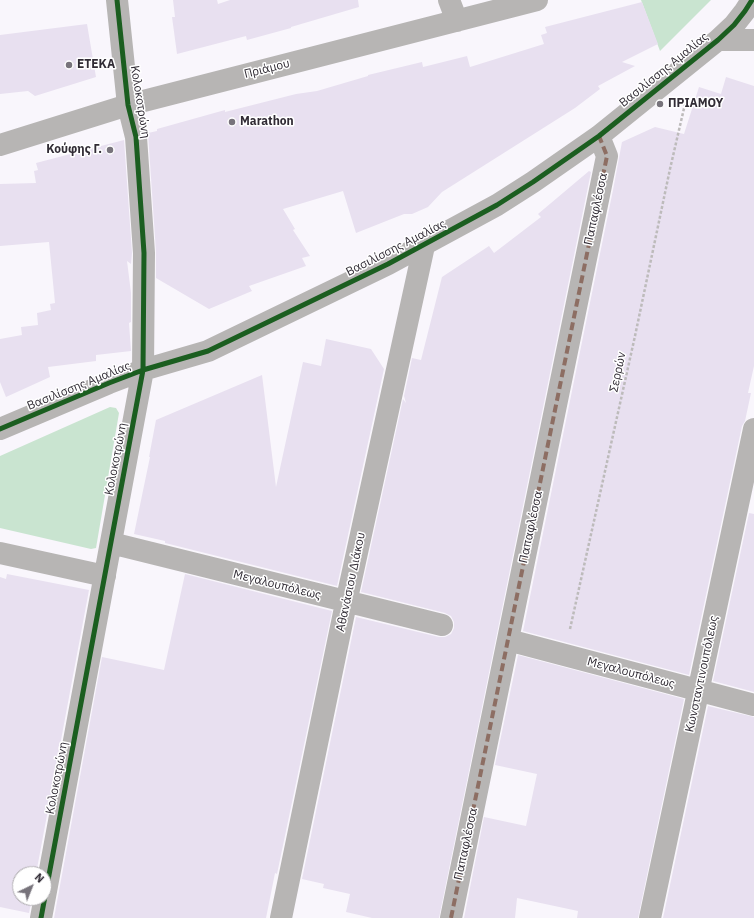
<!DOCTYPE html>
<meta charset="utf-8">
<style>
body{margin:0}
#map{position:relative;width:754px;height:918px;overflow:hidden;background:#f9f6fc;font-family:"IBM Plex Sans",sans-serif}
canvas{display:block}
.north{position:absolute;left:12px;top:866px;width:40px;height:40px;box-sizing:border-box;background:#fff;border:1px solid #adabae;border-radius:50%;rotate:43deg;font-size:11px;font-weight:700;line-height:16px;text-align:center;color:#312c35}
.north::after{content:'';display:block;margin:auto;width:14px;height:18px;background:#77737b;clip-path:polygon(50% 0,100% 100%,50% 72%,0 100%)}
</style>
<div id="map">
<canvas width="754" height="918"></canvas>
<div class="north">N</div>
</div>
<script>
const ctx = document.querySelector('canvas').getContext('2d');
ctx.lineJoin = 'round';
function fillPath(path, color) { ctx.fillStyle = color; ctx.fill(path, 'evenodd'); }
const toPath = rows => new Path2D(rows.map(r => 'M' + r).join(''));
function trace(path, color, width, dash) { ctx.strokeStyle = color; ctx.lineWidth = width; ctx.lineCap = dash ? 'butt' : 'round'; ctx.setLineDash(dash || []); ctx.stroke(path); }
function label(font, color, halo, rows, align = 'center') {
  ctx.font = font + ' "IBM Plex Sans",sans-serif'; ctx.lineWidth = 3; ctx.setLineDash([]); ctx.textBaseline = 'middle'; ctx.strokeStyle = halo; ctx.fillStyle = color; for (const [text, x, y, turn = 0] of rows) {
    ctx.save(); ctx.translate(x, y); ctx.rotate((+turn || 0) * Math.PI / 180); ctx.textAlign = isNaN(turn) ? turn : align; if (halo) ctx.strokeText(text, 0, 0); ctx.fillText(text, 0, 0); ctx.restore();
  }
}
const green = toPath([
 [641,0,711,0,660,51],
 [110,407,116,408,119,413,96,548,91,549,0,528,0,456]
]);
const building = toPath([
 [173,0,217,0,218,4,230,0,358,0,359,7,291,27,291,28,247,40,246,36,177,54,172,17,175,17],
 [642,2,658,44,622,62,635,66,598,86,600,89,575,108,442,192,428,207,412,214,404,214,356,233,343,191,283,209,295,229,293,230,310,256,302,258,306,266,249,286,252,291,209,309,156,278,156,252,148,133,157,131,157,129,225,110,225,112,296,94,317,91,368,76,368,75,422,62,423,67,467,56,470,67,544,44,541,35,547,33,545,27],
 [87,24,96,77,35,96,28,91,0,94,0,35],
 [726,77,754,86,754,366,748,393,751,393,745,421,742,426,689,675,523,631,613,190,622,142,655,127,684,134,699,87,721,94],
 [124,140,132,253,131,264,127,261,131,293,131,322,129,323,131,351,96,355,96,361,48,367,50,377,6,397,0,382,0,339,22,335,21,327,38,325,37,313,51,310,50,304,55,303,49,242,0,246,0,184,36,183,34,171,38,170,36,163],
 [589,171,591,172,439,918,372,918,346,912,350,894,323,888,324,884,302,879,356,617,439,637,445,637,451,634,454,628,454,622,451,616,445,613,361,592,403,399,406,403,404,396,412,358,421,360,442,277,489,246,494,253,541,217,538,214],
 [326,339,371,349,384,369,337,586,165,543,165,541,134,534,150,457,149,457,156,420,262,375,276,487,303,362,321,366],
 [749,513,754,514,754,692,713,681],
 [7,574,89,590,36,874,20,874,20,898,32,898,29,913,0,907,0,577,6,579],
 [185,574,332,611,277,874,275,873,266,918,54,918,102,657,164,670],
 [518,655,684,699,638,918,577,918,578,911,517,898,515,918,464,918,484,817,526,826,537,774,495,765],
 [708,706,754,717,754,918,663,918]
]);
const path = toPath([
 [570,629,635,336,670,169,685,104]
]);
const minor = toPath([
 [449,0,457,21],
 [718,40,754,40],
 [0,145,128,105,537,0],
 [0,429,109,383,143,370,208,351,388,264,497,205,533,182,599,136,718,40,734,25,745,11,752,0],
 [111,543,442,625],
 [0,553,105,576],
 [508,640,754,705],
 [41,918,143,370,144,253,136,137,128,105,117,0],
 [281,918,346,603,424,246],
 [451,918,607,156,599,136],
 [650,918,754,429]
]);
const quiet = toPath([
 [451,918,607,156,599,136]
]);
const cycleway = toPath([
 [0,429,109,383,143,370,208,351,388,264,497,205,533,182,599,136,718,40,734,25,745,11,752,0],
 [41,918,143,370,144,253,136,137,128,105,117,0]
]);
const markers = [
 [69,65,4,"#77737b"],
 [660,104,4,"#77737b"],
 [232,122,4,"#77737b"],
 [110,150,4,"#77737b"]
];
const poiNames = [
 ["ΕΤΕΚΑ",77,65],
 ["ΠΡΙΑΜΟΥ",668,104],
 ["Marathon",240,122],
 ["Κούφης Γ.",102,150,"right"]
];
const streetNames = [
 ["Πριάμου",267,69,-14],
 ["Βασιλίσσης Αμαλίας",664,70,-39],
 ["Κολοκοτρώνη",140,102,81],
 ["Παπαφλέσσα",596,209,-78],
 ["Βασιλίσσης Αμαλίας",396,248,-27],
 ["Σερρών",618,372,-78],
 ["Βασιλίσσης Αμαλίας",79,386,-22],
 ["Κολοκοτρώνη",116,459,-79],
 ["Παπαφλέσσα",531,527,-78],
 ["Αθανάσιου Διάκου",351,582,-78],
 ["Μεγαλουπόλεως",277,585,14],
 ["Μεγαλουπόλεως",631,673,15],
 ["Κωνσταντινουπόλεως",702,674,-78],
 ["Κολοκοτρώνη",57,778,-79],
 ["Παπαφλέσσα",466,844,-78]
];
fillPath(green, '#c9e4d0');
fillPath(building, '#e8e0f0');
trace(path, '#bdbbbb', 2.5, [3, 2]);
trace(minor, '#b7b5b4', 22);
trace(quiet, '#8d6e63', 4, [8, 4]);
trace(cycleway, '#1b5e20', 5);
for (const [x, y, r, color] of markers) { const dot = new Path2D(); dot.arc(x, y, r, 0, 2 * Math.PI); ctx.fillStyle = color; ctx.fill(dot); trace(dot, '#fff', 1.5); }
label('bold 12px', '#312c35', '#fff', poiNames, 'left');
label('12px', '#312c35', '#fff', streetNames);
</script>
